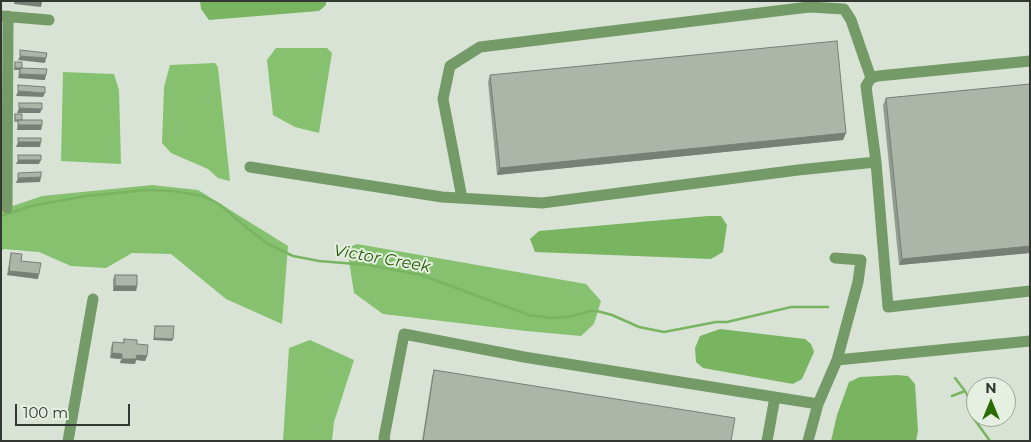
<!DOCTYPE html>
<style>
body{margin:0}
#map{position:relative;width:1031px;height:442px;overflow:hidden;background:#d9e3d5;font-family:Montserrat,sans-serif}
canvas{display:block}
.frame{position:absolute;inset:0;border:2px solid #333732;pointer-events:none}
.north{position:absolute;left:966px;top:377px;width:50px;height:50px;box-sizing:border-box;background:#e6f0e2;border:1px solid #9ea69c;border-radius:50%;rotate:0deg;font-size:14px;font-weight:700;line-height:20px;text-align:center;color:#333732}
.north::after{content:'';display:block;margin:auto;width:18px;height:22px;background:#2b6c00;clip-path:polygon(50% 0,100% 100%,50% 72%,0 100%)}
.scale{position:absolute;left:15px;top:404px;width:115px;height:22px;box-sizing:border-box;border:2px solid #333732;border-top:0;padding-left:6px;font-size:15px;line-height:18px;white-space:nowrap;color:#333732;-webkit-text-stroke:4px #e6f0e2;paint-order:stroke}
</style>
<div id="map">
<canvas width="1031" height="442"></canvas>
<div class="frame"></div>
<div class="north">N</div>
<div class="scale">100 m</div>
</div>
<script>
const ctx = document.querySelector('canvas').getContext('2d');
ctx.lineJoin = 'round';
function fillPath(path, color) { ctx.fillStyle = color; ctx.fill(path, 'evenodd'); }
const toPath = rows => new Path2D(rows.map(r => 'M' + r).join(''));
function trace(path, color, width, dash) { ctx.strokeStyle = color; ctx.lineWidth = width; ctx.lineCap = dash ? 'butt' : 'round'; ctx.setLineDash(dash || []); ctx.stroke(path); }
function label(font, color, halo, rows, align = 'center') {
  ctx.font = font + ' Montserrat,sans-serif'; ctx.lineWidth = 4; ctx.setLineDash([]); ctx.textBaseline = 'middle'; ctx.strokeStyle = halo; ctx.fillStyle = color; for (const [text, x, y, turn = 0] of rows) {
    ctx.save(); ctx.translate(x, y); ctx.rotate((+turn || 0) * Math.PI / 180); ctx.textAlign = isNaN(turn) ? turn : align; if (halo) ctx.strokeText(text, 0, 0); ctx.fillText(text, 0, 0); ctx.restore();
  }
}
const forest = toPath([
 [276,48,327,48,332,53,319,133,295,127,273,115,267,60],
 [215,63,218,67,230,181,218,178,208,169,171,153,162,143,164,87,170,65],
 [63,72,114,74,119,90,121,164,61,161],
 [152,185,198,190,288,246,282,324,226,299,171,254,132,253,106,268,71,266,39,252,4,249,1,251,1,210,42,196],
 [357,244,586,284,601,301,594,324,581,336,526,331,383,314,354,293,347,248],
 [310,340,354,360,334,422,332,441,283,441,289,348]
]);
const water = toPath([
 [200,1,326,1,326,5,319,11,209,20,201,9],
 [708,216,721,216,727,225,723,252,711,259,535,252,530,239,539,231],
 [720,329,805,339,811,344,814,352,802,379,793,384,703,368,696,362,695,348,700,336],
 [897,375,908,376,915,384,918,431,916,441,831,441,837,415,849,382,860,377]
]);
const stream = toPath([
 [1,216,31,206,86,196,146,190,173,191,203,196,219,204,247,228,268,244,293,256,319,261,368,265,421,275,529,315,550,318,569,317,590,311,597,311,612,315,639,327,664,332,716,322,727,322,791,307,828,307],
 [955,378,965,391,971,402,972,416,990,441],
 [952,396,965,391]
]);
const minor = toPath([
 [1,16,49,20],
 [1030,61,878,76,871,78,866,86,876,162,888,307,1030,291],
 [250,167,442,197,542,203,798,170,876,162],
 [462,198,443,99,450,66,480,47,809,7,844,9,851,20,871,78],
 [7,208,8,16],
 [837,360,1030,341],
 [68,441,93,299],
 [385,441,384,438,404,334,524,357,818,404],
 [767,441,775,397],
 [808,441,818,404,837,360,858,282,861,260,835,258]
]);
const wall = toPath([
 [15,62,22,68,45,80,18,78,19,70,14,70],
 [490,75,846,133,843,140,497,175,488,82],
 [1030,84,1030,253,899,265,883,105,886,98],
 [15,114,22,120,42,125,41,130,17,130,18,122,14,122],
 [11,253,21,261,38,279,7,275,10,257],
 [115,275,137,286,136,291,113,291,113,279],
 [124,339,137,344,147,356,145,361,136,360,135,364,120,363,121,359,110,358,111,347,113,342,123,343],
 [434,370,731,441,422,441,432,377]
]);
const shadedWall = toPath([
 [15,1,34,1,42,2,41,7,14,4],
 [20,56,46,58,45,63,18,60],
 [15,68,20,68,19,70,14,70],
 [20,74,46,75,45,80,18,78],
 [18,91,45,93,43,97,16,96],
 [19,108,42,109,40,113,17,113],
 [18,125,42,125,41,130,17,130],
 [846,133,843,140,497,175,500,168],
 [18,142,41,142,40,147,16,147],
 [18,160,41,160,39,164,16,164],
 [41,177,40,182,16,183,18,178],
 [1030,246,1030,253,899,265,902,259],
 [9,271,39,274,38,279,7,275],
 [115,286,137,286,136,291,113,291],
 [154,338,173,339,172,341,153,340],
 [112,353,122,354,121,359,110,358],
 [137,355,147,356,145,361,136,360,135,364,120,363,122,359]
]);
const building = toPath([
 [837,41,846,133,500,168,490,75,837,41],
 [20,50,47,53,46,58,20,56,20,50],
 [15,62,22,62,22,68,15,68,15,62],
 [20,68,47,69,46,75,20,74,20,68],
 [1030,84,1030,246,902,259,886,98,1030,84],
 [18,85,45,87,45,93,18,91,18,85],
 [19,103,42,103,42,109,19,108,19,103],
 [15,114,22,114,22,120,15,120,15,114],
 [18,120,42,120,42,125,18,125,18,120],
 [18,138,41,138,41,142,18,142,18,138],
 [18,155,41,155,41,160,18,160,18,155],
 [41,172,41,177,18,178,18,173,41,172],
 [11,253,22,254,21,261,41,263,39,274,9,271,11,253],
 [115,275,137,275,137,286,115,286,115,275],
 [155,326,174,326,173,339,154,338,155,326],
 [124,339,137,340,137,344,148,345,147,356,137,355,136,359,122,359,122,354,112,353,113,342,124,343,124,339],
 [434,370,735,418,731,441,423,441,434,370]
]);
const waterNames = [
 ["Victor Creek",382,259,10]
];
fillPath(forest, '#85c16e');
fillPath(water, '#79b461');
trace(stream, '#79b461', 2.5);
trace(minor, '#749a67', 11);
fillPath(wall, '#939c90');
fillPath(shadedWall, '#787f76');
fillPath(building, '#abb5a8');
trace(building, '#787f76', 1);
label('italic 16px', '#225a00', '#e6f0e2', waterNames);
</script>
